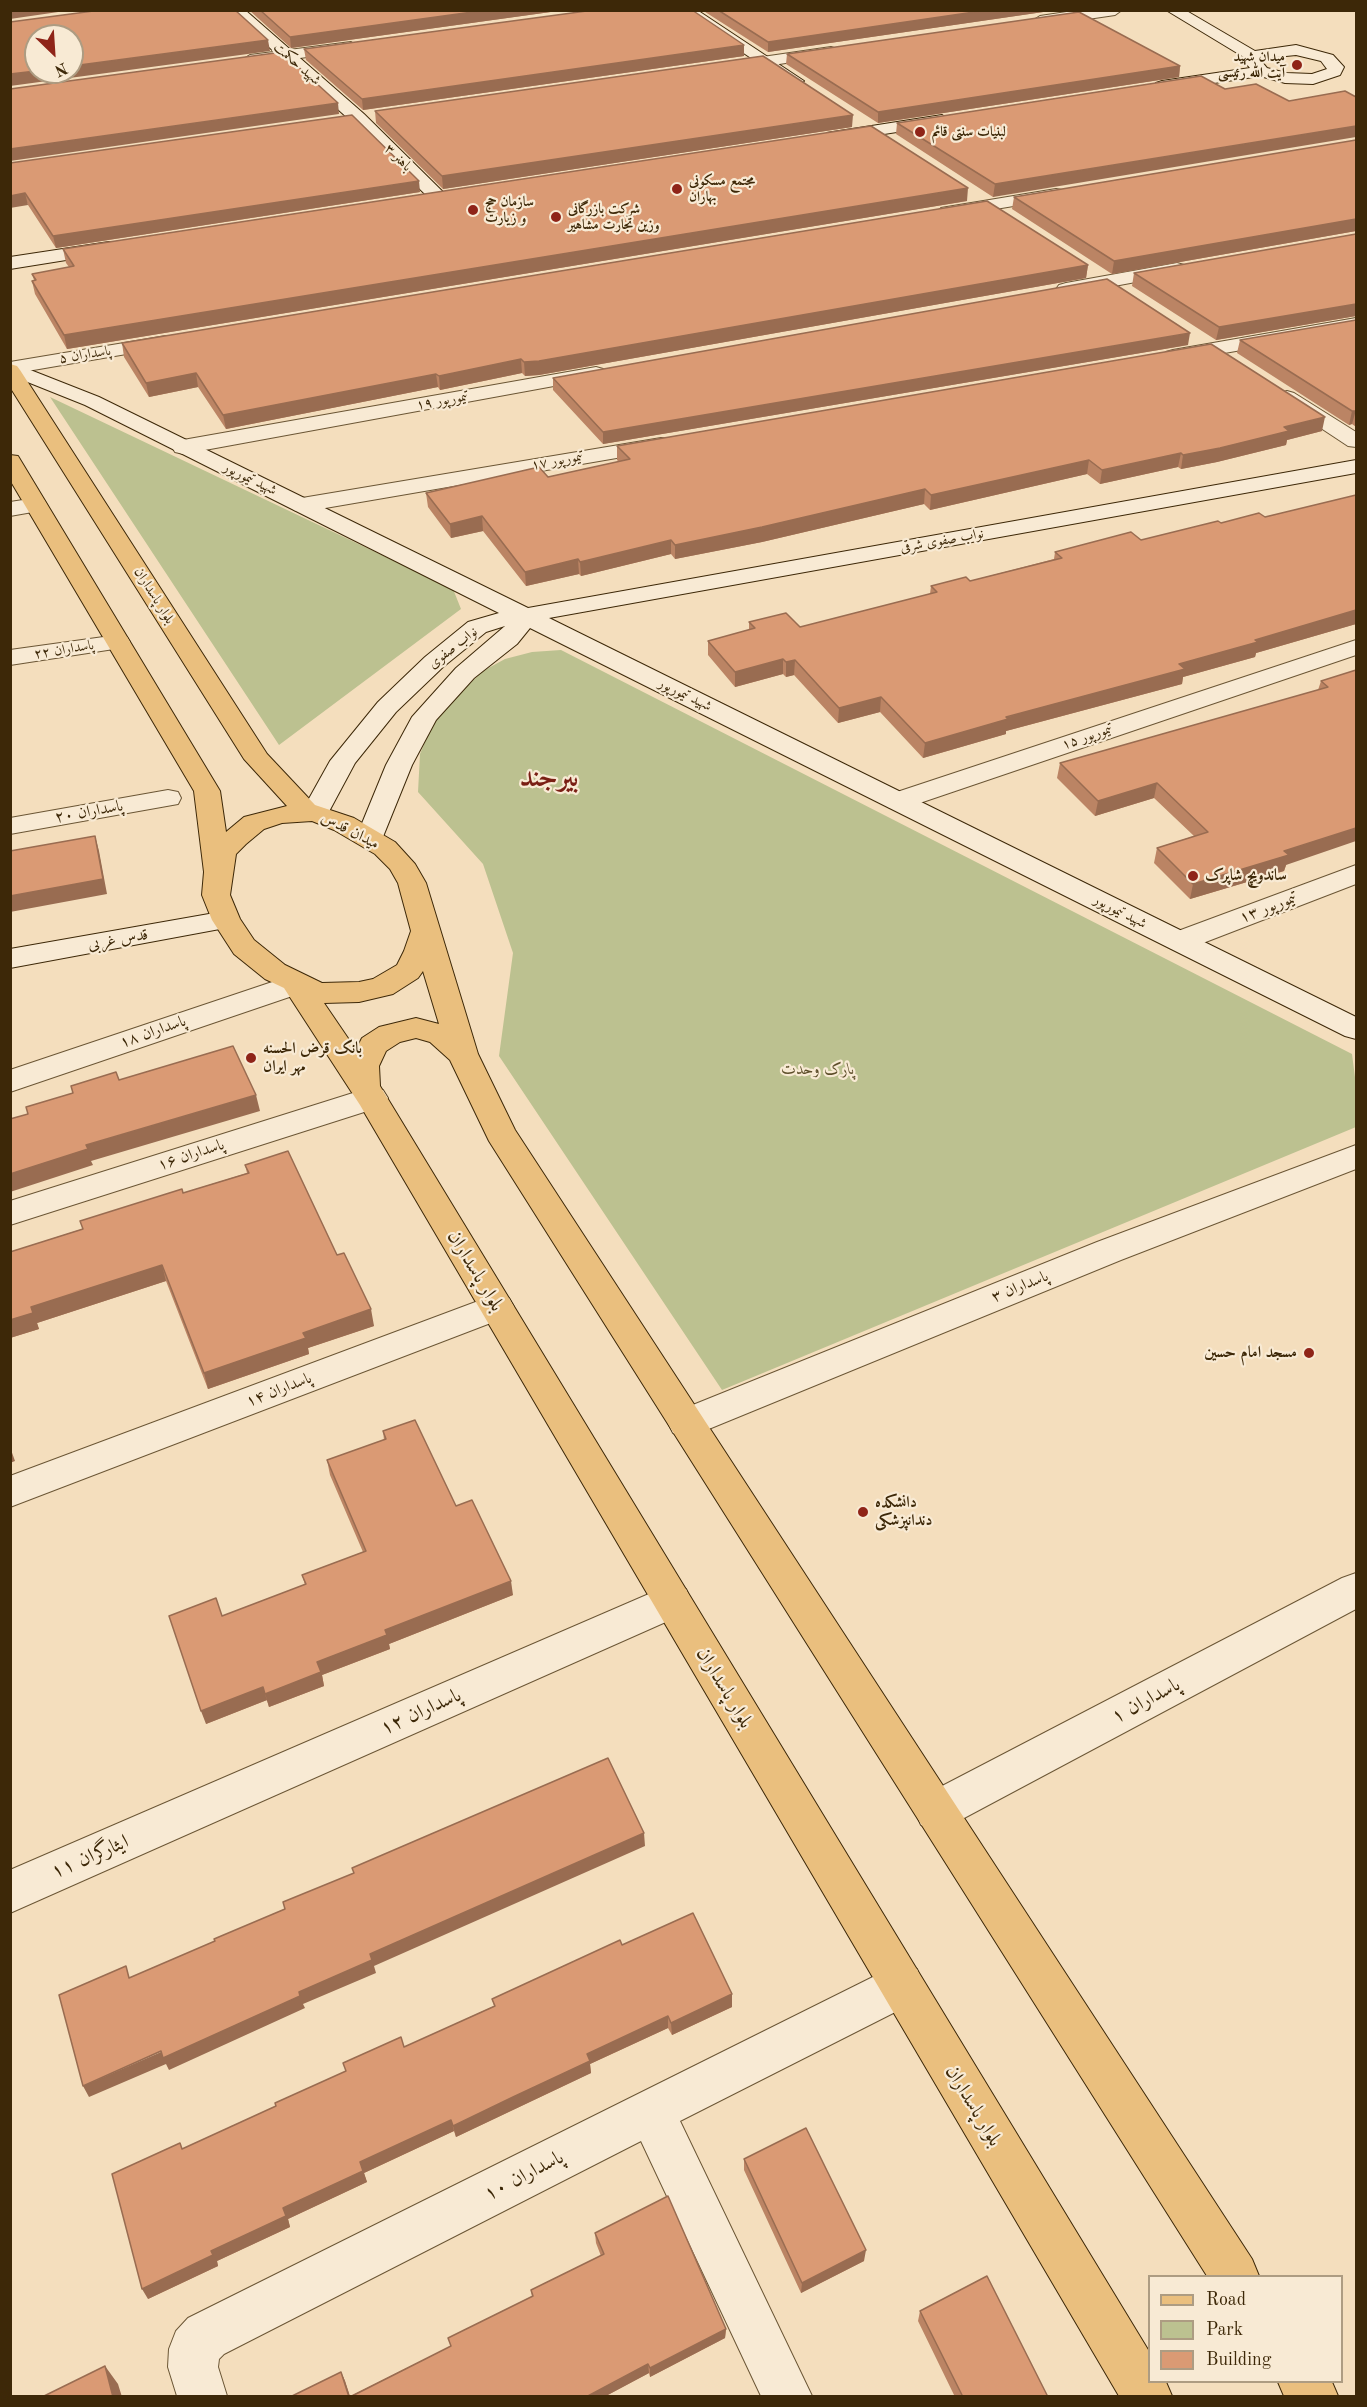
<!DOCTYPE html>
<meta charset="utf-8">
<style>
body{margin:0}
#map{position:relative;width:1367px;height:2407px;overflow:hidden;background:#f4debd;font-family:"Old Standard TT",serif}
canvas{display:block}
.frame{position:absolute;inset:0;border:12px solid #3d2808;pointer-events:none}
.legend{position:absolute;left:1148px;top:2275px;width:195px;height:108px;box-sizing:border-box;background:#f8ead4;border:2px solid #ad9c82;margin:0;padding:8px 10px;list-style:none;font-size:18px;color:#3d2808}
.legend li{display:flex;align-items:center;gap:12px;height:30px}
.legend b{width:30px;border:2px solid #ad9c82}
.north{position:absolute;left:24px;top:24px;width:60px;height:60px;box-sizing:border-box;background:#f8ead4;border:2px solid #ad9c82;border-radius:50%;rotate:155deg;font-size:16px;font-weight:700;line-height:24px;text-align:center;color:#3d2808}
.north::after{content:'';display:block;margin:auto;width:21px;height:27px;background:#8f2418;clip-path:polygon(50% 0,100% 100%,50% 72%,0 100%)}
</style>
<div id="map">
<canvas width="1367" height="2407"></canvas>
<div class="frame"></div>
<ul class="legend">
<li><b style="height:8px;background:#eabf7e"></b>Road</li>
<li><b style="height:16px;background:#bcc190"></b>Park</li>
<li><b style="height:16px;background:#da9a74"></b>Building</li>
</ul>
<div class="north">N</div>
</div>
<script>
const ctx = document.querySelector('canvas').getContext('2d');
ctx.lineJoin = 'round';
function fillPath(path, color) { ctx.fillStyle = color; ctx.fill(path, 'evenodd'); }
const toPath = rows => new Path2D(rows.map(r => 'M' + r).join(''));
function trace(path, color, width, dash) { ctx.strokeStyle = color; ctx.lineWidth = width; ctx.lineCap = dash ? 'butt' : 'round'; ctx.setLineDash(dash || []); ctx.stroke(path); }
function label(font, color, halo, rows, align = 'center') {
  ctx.font = font + ' "Old Standard TT",Amiri,serif'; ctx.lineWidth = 4.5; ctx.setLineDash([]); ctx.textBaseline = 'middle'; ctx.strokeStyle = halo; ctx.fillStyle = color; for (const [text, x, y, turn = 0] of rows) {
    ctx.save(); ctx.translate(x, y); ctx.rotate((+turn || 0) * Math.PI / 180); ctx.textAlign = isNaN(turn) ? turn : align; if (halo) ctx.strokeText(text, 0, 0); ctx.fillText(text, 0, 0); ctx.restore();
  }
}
const green = toPath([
 [50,397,453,589,461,609,279,745],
 [561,650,1352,1054,1356,1085,1356,1127,722,1390,499,1056,513,953,483,864,418,792,420,754,435,717,483,671,505,659,532,652]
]);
const street = toPath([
 [1080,10,1122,10,1115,15,1040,26,1032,21,1040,16,1080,10],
 [351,42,359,47,357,50,250,65,242,60,250,55,351,42],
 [831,47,837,49,839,52,837,55,728,72,720,67,728,62,831,47],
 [1056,189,1062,190,1065,194,1062,198,947,217,941,216,938,212,941,208,947,207,1056,189],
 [1177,263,1184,265,1187,269,1184,273,1066,295,1059,293,1056,289,1059,285,1066,283,1177,263],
 [1356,318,1356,330,1173,362,1166,360,1163,356,1166,352,1173,350,1356,318],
 [166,336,173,338,176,342,173,346,10,374,10,362,166,336],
 [596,367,603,369,606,373,603,377,183,454,175,452,172,447,175,442,183,440,596,367],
 [1287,391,1294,393,1356,432,1356,447,1348,446,1280,401,1277,397,1280,393,1287,391],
 [661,438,669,439,672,444,669,449,302,512,294,510,291,505,294,500,302,498,661,438],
 [36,498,44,500,47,505,44,510,10,516,10,502,36,498],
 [118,635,127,637,130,642,127,647,10,665,10,650,118,635],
 [1356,640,1356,655,908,807,898,809,888,807,885,801,888,795,1356,640],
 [168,790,178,792,181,798,178,804,10,834,10,818,168,790],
 [1356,865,1356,884,1190,948,1180,950,1170,948,1165,941,1170,934,1356,865],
 [296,974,307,977,311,984,307,991,10,1092,10,1070,296,974],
 [372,1087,383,1090,388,1098,383,1106,10,1225,10,1201,372,1087],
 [1356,1145,1356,1169,1121,1260,699,1433,686,1438,673,1433,668,1423,673,1413,1097,1242,1356,1145],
 [497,1294,509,1298,514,1307,509,1316,10,1507,10,1476,497,1294],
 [1356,1573,1356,1609,951,1825,936,1831,921,1825,915,1811,921,1797,1342,1578,1356,1573],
 [672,1584,686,1589,691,1601,686,1613,10,1913,10,1870,672,1584],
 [901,1963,917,1969,923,1985,917,2001,680,2121,812,2396,761,2396,641,2141,224,2354,219,2359,218,2367,227,2396,177,2396,168,2367,169,2349,176,2331,188,2318,901,1963]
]);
const secondary = toPath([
 [228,10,245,10,364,114,444,193,447,197,444,201,432,201,352,122,228,10],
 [679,10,697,10,804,81,796,86,790,84,679,10],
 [1166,10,1185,10,1255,51,1296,45,1333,55,1344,67,1340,75,1313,84,1285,83,1260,76,1162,91,1156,89,1154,86,1156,83,1162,81,1250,68,1245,62,1247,59,1166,10],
 [1296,55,1321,61,1327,69,1312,74,1286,73,1267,68,1262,62,1266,58,1296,55],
 [942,115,950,120,948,124,833,142,827,141,824,137,827,133,833,132,942,115],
 [109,242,116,244,118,248,116,252,10,269,10,257,109,242],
 [10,362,99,397,528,608,1356,460,1356,473,549,618,1356,1017,1356,1039,1345,1036,530,628,517,644,474,678,436,720,412,765,380,844,370,846,360,844,356,838,386,765,412,717,456,668,505,626,486,632,443,667,396,712,355,763,325,819,315,821,305,819,301,813,330,761,378,702,425,657,468,622,499,613,85,405,10,375,10,362],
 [226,911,236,914,240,920,236,926,10,968,10,949,226,911]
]);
const primary = toPath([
 [10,364,17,366,20,370,267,754,315,805,354,818,395,842,415,864,426,883,478,1054,515,1130,1252,2259,1259,2276,1207,2276,489,1141,450,1060,430,1042,416,1038,400,1042,386,1051,379,1066,380,1086,1150,2353,1150,2382,1166,2382,1172,2396,1119,2396,360,1105,284,988,265,979,234,954,212,920,202,895,204,872,194,791,10,480,10,455,18,456,21,461,220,791,226,832,244,817,287,806,244,759,10,387,10,364],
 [312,821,334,830,375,854,390,869,398,883,411,931,404,951,397,965,373,979,359,982,322,983,285,965,254,940,240,919,230,895,236,854,246,844,264,829,282,823,312,821],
 [423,971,439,1024,416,1018,379,1027,362,1038,356,1050,324,1003,359,1002,393,994,418,978,423,971],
 [1278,2382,1332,2382,1338,2396,1284,2396,1278,2382]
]);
const wall = toPath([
 [249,10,565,10,291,48],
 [702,10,1057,10,768,52],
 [304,49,744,56,363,110,306,60],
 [787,54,1180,66,1179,77,878,123,786,64],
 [1201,76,993,197,896,134,897,123],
 [375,111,852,127,443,189,376,123],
 [1356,140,1356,231,1112,274,1012,209,1014,197],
 [10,163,420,192,56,248,28,205],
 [967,201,67,349,35,294,32,281,34,280,32,274,69,267,66,263,63,249],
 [1356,234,1356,316,1216,340,1132,286,1134,273],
 [1088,265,1086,278,539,375,525,376,522,373,440,390,438,387,226,429,198,387,149,397,124,357,122,343],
 [1356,320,1356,427,1352,424,1349,425,1237,353,1240,340],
 [1188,345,603,444,553,390,553,378],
 [1322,431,1287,440,1286,445,1217,462,1181,469,1178,467,1100,484,1087,474,930,510,924,504,762,542,675,559,671,554,581,576,579,574,526,586,483,531,451,538,428,507,426,493,548,477,619,462,617,460,617,446],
 [1356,495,1356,624,1256,653,1255,657,1183,677,1182,684,1006,731,1006,734,923,758,880,712,838,723,794,675,786,677,783,674,735,687,708,655,708,641,749,630,749,622,800,627,930,594,931,586,970,581,1054,559,1055,552,1141,540,1221,523,1265,517],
 [1356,670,1284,871,1190,899,1154,863,1157,848,1194,836,1154,798,1095,816,1057,778,1060,763,1318,690,1321,681],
 [245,1165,337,1255,374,1326,308,1348,309,1354,208,1389,166,1281,37,1323,39,1329,10,1338,10,1252,82,1229,183,1193,247,1173],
 [383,1431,456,1506,513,1595,389,1644,390,1649,322,1675,324,1686,269,1707,267,1700,206,1724,222,1616,305,1585,302,1575,363,1552,330,1475,327,1460,384,1440],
 [622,1945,732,2007,672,2035,668,2028,590,2064,591,2073,515,2109,456,2137,454,2131,364,2173,367,2182,288,2219,290,2227,217,2261,218,2266,148,2299,183,2149,494,2006,492,1999],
 [744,2159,864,2261,801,2293,744,2170],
 [595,2233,726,2329,725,2338,650,2377,649,2373,604,2397,290,2397,341,2372,345,2381,350,2396,451,2346,532,2297,531,2290,601,2256,596,2243],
 [920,2311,1048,2397,955,2397,918,2321]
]);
const shadedWall = toPath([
 [10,10,72,10,10,19],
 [487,10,565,10,291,48,290,37],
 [988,10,1057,10,768,52,768,42],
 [268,40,270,51,10,86,10,74,36,71,36,72,72,72,72,66],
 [744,45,744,56,363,110,362,99],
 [1180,66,1179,77,878,123,878,112],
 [338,103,339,114,10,161,10,149],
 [853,115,852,127,443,189,442,176],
 [1356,126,1356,137,993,197,995,184],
 [419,181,420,192,56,248,53,236],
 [968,188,967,201,67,349,64,335],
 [25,193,28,205,10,208,10,196],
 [1356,219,1356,231,1112,274,1114,261],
 [1088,265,1086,278,539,375,525,376,524,362],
 [1356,304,1356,316,1216,340,1219,327],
 [1190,333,1188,345,603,444,603,432],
 [521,359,522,373,440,390,439,376],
 [196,373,198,387,149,397,146,383],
 [436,374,438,387,226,429,223,415],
 [1356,410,1352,424,1349,425,1352,411],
 [1325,417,1322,431,1287,440,1286,445,1217,462,1181,469,1183,455,1284,427],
 [1181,453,1178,467,1100,484,1102,470],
 [1089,460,1087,474,930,510,931,495],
 [925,489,924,504,762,542,675,559,675,545],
 [482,516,483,531,451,538,450,524],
 [671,540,671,554,581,576,580,562],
 [578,559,579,574,526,586,525,572],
 [1356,610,1356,624,1256,653,1255,657,1183,677,1182,684,1006,731,1006,734,923,758,925,743,1255,640],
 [783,659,783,674,735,687,735,672],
 [795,660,794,675,786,677,786,662],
 [881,697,880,712,838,723,839,708],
 [1157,783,1154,798,1095,816,1098,801],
 [1356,828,1356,841,1286,865,1284,871,1190,899,1193,884,1284,851],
 [95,836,99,851,107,894,10,912,10,896],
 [256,1095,260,1111,91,1161,93,1165,10,1192,10,1174,86,1145],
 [162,1265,166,1281,37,1323,39,1329,10,1338,10,1320,31,1307],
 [371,1309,374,1326,308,1348,309,1354,208,1389,204,1373,303,1333],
 [10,1447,15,1461,10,1463],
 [511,1581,513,1595,389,1644,390,1649,322,1675,324,1686,269,1707,265,1694,317,1662,385,1630],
 [263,1687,267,1700,206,1724,201,1711],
 [644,1833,645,1846,374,1966,376,1973,303,2004,305,2008,169,2070,166,2064,89,2097,83,2086,299,1992,370,1954],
 [732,1994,732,2007,672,2035,671,2023],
 [668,2016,668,2028,590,2064,591,2073,456,2137,453,2126,587,2054],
 [451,2120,454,2131,364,2173,367,2182,288,2219,290,2227,217,2261,218,2266,148,2299,142,2289,211,2251,360,2162],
 [866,2250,864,2261,801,2293,802,2283],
 [726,2329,725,2338,650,2377,650,2368],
 [648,2364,649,2373,604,2397,586,2397],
 [105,2366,118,2384,122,2397,113,2397],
 [341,2372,345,2381,350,2397,349,2397]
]);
const building = toPath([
 [101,10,235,10,268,40,72,66,72,36,36,36,36,71,10,74,10,22,101,10],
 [260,10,487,10,290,37,260,10],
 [594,10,692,10,744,45,362,99,304,49,594,10],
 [718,10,988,10,768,42,718,10],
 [1079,12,1180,66,878,112,787,54,1079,12],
 [282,52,338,103,10,149,10,89,282,52],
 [763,56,853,115,442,176,375,111,763,56],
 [1201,76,1225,89,1256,84,1289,101,1345,91,1356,97,1356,126,995,184,897,123,1201,76],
 [352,115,419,181,53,236,25,193,10,196,10,163,352,115],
 [871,126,968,188,64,335,32,281,36,280,32,274,74,266,63,249,871,126],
 [1356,140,1356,219,1114,261,1014,197,1356,140],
 [987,201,1088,265,539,361,524,362,521,359,439,376,436,374,223,415,196,373,146,383,122,343,987,201],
 [1356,234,1356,304,1219,327,1134,273,1356,234],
 [1107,279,1190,333,603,432,553,378,1107,279],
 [1356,320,1356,411,1352,411,1240,340,1356,320],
 [1211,344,1325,417,1284,427,1289,431,1220,448,1183,455,1181,453,1102,470,1089,460,931,495,925,489,762,527,675,545,671,540,580,562,578,559,525,572,482,516,450,524,426,493,539,467,548,477,630,459,617,446,1211,344],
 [1356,495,1356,610,1255,640,1258,642,1179,664,1185,669,1006,717,1008,719,925,743,881,697,839,708,795,660,786,662,783,659,735,672,708,641,755,628,749,622,786,613,800,627,937,592,931,586,966,577,970,581,1062,558,1055,552,1131,532,1141,540,1218,521,1221,523,1259,513,1265,517,1356,495],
 [1356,670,1356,828,1284,851,1289,855,1193,884,1157,848,1208,832,1157,783,1098,801,1060,763,1328,687,1321,681,1356,670],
 [95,836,103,879,10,896,10,851,95,836],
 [233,1046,256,1095,86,1145,88,1149,10,1174,10,1119,28,1114,26,1107,73,1093,71,1086,116,1072,119,1080,233,1046],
 [288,1151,337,1255,344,1253,371,1309,303,1333,306,1338,204,1373,162,1265,31,1307,33,1313,10,1320,10,1252,83,1229,80,1221,182,1189,183,1193,249,1173,245,1165,288,1151],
 [415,1420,456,1506,472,1500,511,1581,385,1630,387,1635,317,1662,321,1672,265,1694,263,1687,201,1711,169,1616,216,1598,222,1616,306,1584,302,1575,366,1551,327,1460,386,1439,383,1431,415,1420],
 [608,1758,644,1833,370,1954,372,1960,299,1992,300,1996,163,2058,161,2051,83,2086,59,1995,126,1966,129,1978,215,1941,214,1939,285,1909,283,1902,354,1873,352,1868,608,1758],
 [693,1913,732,1994,671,2023,668,2016,587,2054,590,2061,513,2097,453,2126,451,2120,360,2162,363,2171,283,2208,286,2216,211,2251,213,2255,142,2289,112,2174,180,2143,182,2149,276,2106,275,2103,346,2071,343,2063,401,2037,404,2047,495,2006,492,1999,620,1940,622,1945,693,1913],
 [806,2128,866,2250,802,2283,744,2159,806,2128],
 [668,2196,726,2329,650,2368,648,2364,586,2397,350,2397,451,2346,448,2338,533,2296,531,2290,604,2254,595,2233,668,2196],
 [987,2276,1048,2397,963,2397,920,2311,987,2276],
 [105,2366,113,2397,42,2397,105,2366],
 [341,2372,349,2397,290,2397,341,2372]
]);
const markers = [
 [1297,65,6,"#8f2418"],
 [920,132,6,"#8f2418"],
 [677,189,6,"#8f2418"],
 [473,210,6,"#8f2418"],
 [556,217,6,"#8f2418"],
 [1193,876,6,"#8f2418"],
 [251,1058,6,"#8f2418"],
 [1309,1353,6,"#8f2418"],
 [863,1512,6,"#8f2418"]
];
const farPoinames = [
 ["میدان شهید",1285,57,"right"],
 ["آیت الله رئیسی",1285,73,"right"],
 ["لبنیات سنتی قائم",932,132],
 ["مجتمع مسکونی",689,181],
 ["بهاران",689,197],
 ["سازمان حج",485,202],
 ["و زیارت",485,218],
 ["شرکت بازرگانی",568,209],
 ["وزین تجارت مشاهیر",568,225]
];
const farStreetnames = [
 ["شهید حکمت",297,64,41],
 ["باهنر ۳",398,158,45],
 ["پاسداران ۵",85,355,-9],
 ["تیمورپور ۱۹",442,401,-10],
 ["تیمورپور ۱۷",557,461,-10],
 ["شهید تیمورپور",250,479,26],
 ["نواب صفوی شرقی",942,541,-10],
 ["بلوار پاسداران",154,596,58],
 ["نواب صفوی",453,648,-38],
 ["پاسداران ۲۲",64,650,-9],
 ["شهید تیمورپور",685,695,26],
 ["تیمورپور ۱۵",1087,737,-19],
 ["شهید تیمورپور",1120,912,27]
];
const streetNames = [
 ["پاسداران ۲۰",89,812,-10],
 ["میدان قدس",350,831,27],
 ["تیمورپور ۱۳",1268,908,-21],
 ["قدس غربی",118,940,-10],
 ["پاسداران ۱۸",153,1032,-19],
 ["پاسداران ۱۶",191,1155,-18],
 ["پاسداران ۳",1020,1287,-22],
 ["پاسداران ۱۴",279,1390,-21]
];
const poiNames = [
 ["ساندویچ شاپرک",1205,876],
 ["بانک قرض الحسنه",263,1049],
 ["مهر ایران",263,1067],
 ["مسجد امام حسین",1297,1353,"right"],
 ["دانشکده",875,1503],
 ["دندانپزشکی",875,1521]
];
const parkNames = [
 ["پارک وحدت",818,1070]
];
const nearStreetnames = [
 ["بلوار پاسداران",475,1271,59],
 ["بلوار پاسداران",724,1688,59],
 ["پاسداران ۱",1146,1701,-28],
 ["پاسداران ۱۲",421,1712,-24],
 ["ایثارگران ۱۱",90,1857,-23],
 ["بلوار پاسداران",973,2106,59],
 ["پاسداران ۱۰",524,2176,-27]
];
const townNames = [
 ["بیرجند",549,779]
];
fillPath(green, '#bcc190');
trace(street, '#6b5635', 2);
trace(secondary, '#3d2808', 2);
trace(primary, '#3d2808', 2);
fillPath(street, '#f8ead4');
fillPath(secondary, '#f8ead4');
fillPath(primary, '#eabf7e');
fillPath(wall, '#bb8464');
fillPath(shadedWall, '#996c51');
fillPath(building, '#da9a74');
trace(building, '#996c51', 1.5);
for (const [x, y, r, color] of markers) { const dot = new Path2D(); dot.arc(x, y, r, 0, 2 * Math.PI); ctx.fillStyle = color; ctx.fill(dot); trace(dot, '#f8ead4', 2); }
label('bold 14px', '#3d2808', '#f8ead4', farPoinames, 'left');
label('14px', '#3d2808', '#f8ead4', farStreetnames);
label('16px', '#3d2808', '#f8ead4', streetNames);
label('bold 16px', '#3d2808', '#f8ead4', poiNames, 'left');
label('italic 16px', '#5d4e2a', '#f8ead4', parkNames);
label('20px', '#3d2808', '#f8ead4', nearStreetnames);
label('bold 28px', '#7a1f14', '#f8ead4', townNames);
</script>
